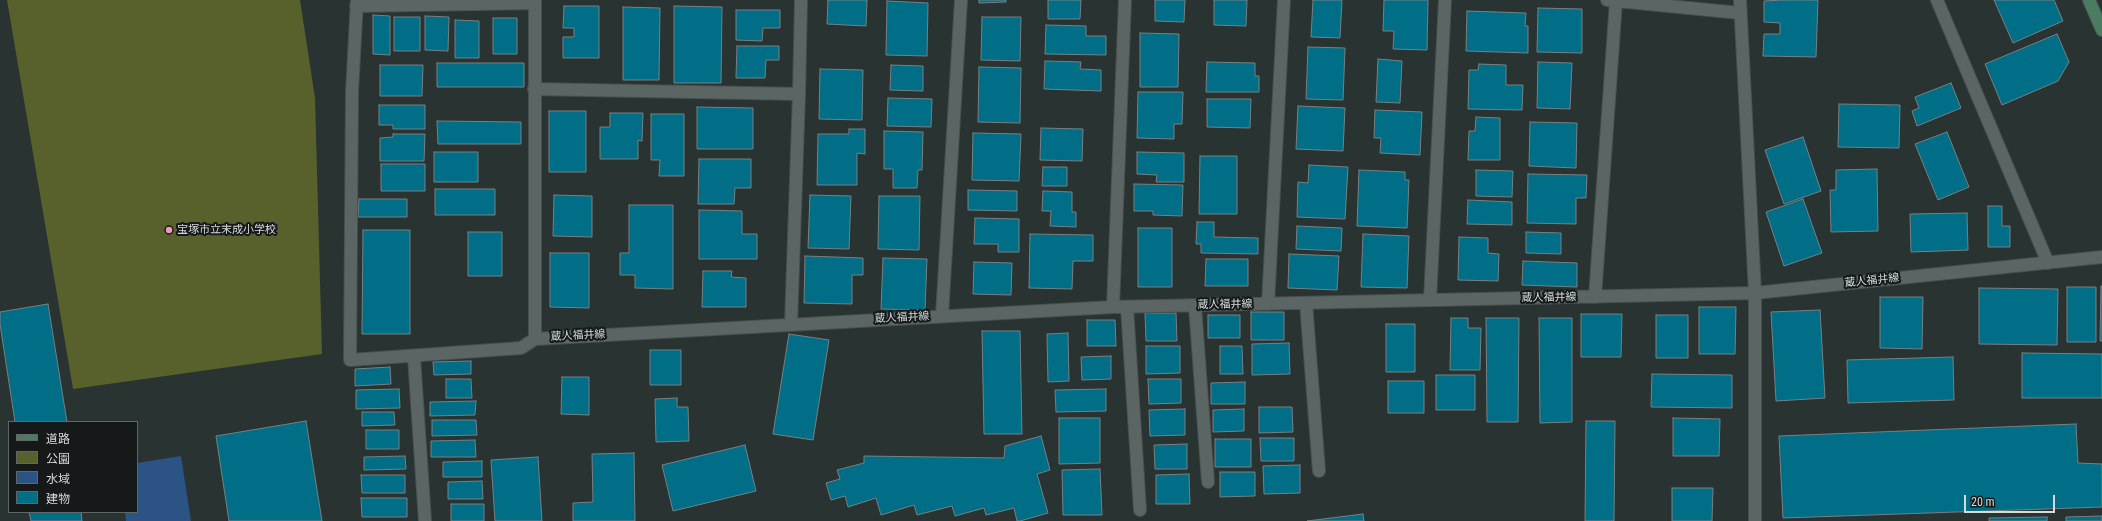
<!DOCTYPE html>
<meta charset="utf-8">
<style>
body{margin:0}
#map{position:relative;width:2102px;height:521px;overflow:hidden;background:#293331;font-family:"Roboto Condensed","Noto Sans JP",sans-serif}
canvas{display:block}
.legend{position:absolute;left:8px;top:421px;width:130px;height:92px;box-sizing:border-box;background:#151919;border:1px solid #616766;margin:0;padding:5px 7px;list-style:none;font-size:12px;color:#d4dbda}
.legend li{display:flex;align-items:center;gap:8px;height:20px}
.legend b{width:20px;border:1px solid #616766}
.scale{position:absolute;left:1964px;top:495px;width:91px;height:18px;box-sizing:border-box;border:2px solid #d4dbda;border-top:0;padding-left:5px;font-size:12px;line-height:14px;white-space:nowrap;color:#d4dbda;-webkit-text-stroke:3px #151919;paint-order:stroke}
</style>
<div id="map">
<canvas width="2102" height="521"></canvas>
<ul class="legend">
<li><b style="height:5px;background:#4b7c61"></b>道路</li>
<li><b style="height:11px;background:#58602c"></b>公園</li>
<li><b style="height:11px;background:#2b5383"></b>水域</li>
<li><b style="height:11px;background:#006e86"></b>建物</li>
</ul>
<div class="scale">20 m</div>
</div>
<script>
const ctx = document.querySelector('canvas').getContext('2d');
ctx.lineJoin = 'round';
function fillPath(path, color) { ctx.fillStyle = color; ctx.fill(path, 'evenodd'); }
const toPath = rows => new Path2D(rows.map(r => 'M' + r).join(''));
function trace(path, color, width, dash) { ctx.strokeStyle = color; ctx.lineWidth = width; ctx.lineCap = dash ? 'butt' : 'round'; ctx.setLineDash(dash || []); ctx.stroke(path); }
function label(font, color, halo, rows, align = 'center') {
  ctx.font = font + ' "Roboto Condensed","Noto Sans JP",sans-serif'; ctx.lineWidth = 4; ctx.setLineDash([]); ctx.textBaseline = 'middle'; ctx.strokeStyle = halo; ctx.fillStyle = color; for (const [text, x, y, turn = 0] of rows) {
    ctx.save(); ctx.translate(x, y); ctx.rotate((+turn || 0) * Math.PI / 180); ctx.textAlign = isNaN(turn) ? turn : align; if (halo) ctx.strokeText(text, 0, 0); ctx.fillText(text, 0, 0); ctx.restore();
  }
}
const green = toPath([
 [7,0,300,0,315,98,322,354,73,389]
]);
const water = toPath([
 [181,456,191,521,126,521,125,512,137,512,137,463]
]);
const building = toPath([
 [828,0,867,0,866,26,827,24,828,0],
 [979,0,1006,0,1006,2,979,3,979,0],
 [1048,0,1081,0,1080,19,1048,19,1048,0],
 [1155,0,1185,0,1184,22,1155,21,1155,0],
 [1214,0,1247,0,1246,26,1214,25,1214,0],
 [1313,0,1342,0,1340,38,1311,37,1313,0],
 [1384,0,1428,0,1427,50,1393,49,1394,31,1383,31,1384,0],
 [1783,0,1818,0,1816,57,1763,56,1764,34,1780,34,1780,23,1764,22,1764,1,1783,0],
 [1994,0,2054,0,2063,21,2013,43,1994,0],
 [887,1,928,3,927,56,886,55,887,1],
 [564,6,599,6,599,58,563,58,563,37,574,37,574,28,563,28,564,6],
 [674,6,722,7,721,83,674,83,674,6],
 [623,7,660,8,659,80,623,80,623,7],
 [1538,8,1582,9,1582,53,1537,52,1538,8],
 [736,10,780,10,780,28,763,28,762,41,736,40,736,10],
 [1467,11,1526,13,1525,26,1528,26,1528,53,1466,51,1467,11],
 [373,15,390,16,390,55,373,54,373,15],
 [425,16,449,17,448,51,425,50,425,16],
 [394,17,420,17,420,51,394,51,394,17],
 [982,17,1021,17,1020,61,981,60,982,17],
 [493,18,517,18,517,54,493,54,493,18],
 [455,20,479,21,479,58,455,58,455,20],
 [1046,25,1086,26,1086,36,1106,36,1106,55,1045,54,1046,25],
 [1140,33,1179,34,1178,87,1140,87,1140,33],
 [2057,34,2069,62,2058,81,2002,105,1985,64,2057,34],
 [737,46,779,46,779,60,766,60,765,78,736,78,737,46],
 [1308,47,1345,48,1343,100,1306,99,1308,47],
 [1378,59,1402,61,1400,103,1376,102,1378,59],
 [1045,61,1081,62,1080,69,1101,70,1101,91,1044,89,1045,61],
 [1207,62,1255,63,1255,76,1259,76,1259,92,1206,92,1207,62],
 [1538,62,1572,63,1570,109,1537,108,1538,62],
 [437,63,524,63,524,87,437,87,437,63],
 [1479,64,1506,65,1506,85,1523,85,1522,110,1468,109,1469,70,1478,70,1479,64],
 [380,65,423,65,422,96,380,96,380,65],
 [891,65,923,66,923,91,890,90,891,65],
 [979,67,1021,68,1020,123,978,122,979,67],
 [820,69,863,70,862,120,819,119,820,69],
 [1951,83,1961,108,1917,126,1912,111,1919,108,1915,97,1951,83],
 [1138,92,1183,92,1182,124,1174,124,1174,139,1137,138,1138,92],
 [888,98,932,99,931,127,887,126,888,98],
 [1207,99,1251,99,1250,128,1207,127,1207,99],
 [1839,104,1900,105,1899,148,1838,147,1839,104],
 [379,105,425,105,425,129,393,129,393,125,379,125,379,105],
 [1298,106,1345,108,1343,151,1296,149,1298,106],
 [697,107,753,108,753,149,697,149,697,107],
 [1375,110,1422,112,1420,155,1380,153,1381,138,1374,138,1375,110],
 [549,111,586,111,586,172,549,172,549,111],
 [610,113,643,113,642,141,638,140,638,159,600,159,600,127,610,127,610,113],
 [651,114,684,114,684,176,659,176,660,160,651,160,651,114],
 [1476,117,1500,118,1500,160,1468,160,1469,131,1475,131,1476,117],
 [437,121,521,122,521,144,438,144,437,121],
 [1530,122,1577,123,1576,168,1529,166,1530,122],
 [1041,128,1083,129,1082,161,1040,160,1041,128],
 [849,129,865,129,865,154,857,153,857,185,817,185,818,134,849,134,849,129],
 [884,131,923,132,922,170,918,170,917,188,893,188,893,169,884,169,884,131],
 [1947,132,1969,187,1938,200,1915,144,1947,132],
 [973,133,1021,134,1019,181,972,180,973,133],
 [393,134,425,134,424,161,380,161,380,138,393,137,393,134],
 [1803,137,1821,191,1784,204,1765,150,1803,137],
 [434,152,478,152,478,182,434,182,434,152],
 [1137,152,1184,153,1184,182,1156,182,1157,175,1137,174,1137,152],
 [1200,156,1237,156,1237,214,1199,214,1200,156],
 [699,159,751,159,751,188,735,188,734,204,698,204,699,159],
 [381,164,425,164,425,191,381,191,381,164],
 [1309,165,1348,167,1345,219,1297,217,1298,182,1308,183,1309,165],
 [1043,167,1067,167,1067,186,1042,186,1043,167],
 [1877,169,1878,231,1831,232,1830,190,1836,190,1836,170,1877,169],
 [1359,170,1405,172,1405,180,1409,180,1407,228,1357,226,1359,170],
 [1476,170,1513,171,1512,197,1476,196,1476,170],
 [1528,174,1587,175,1586,198,1576,198,1576,224,1527,223,1528,174],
 [1134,184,1183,185,1182,216,1153,215,1153,211,1134,211,1134,184],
 [435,189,495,189,495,215,435,215,435,189],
 [968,190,1017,191,1017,211,968,210,968,190],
 [1043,191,1072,192,1072,212,1076,212,1076,227,1050,226,1051,211,1042,211,1043,191],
 [554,195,592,196,592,237,553,236,554,195],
 [810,195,851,196,849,249,808,248,810,195],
 [879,196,920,196,919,250,878,249,879,196],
 [359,199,407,199,407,217,358,217,359,199],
 [1803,199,1822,253,1784,266,1766,212,1803,199],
 [1468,200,1512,202,1512,225,1467,224,1468,200],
 [629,205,673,205,673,289,635,288,635,275,620,275,620,253,629,253,629,205],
 [1988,206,2002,206,2002,226,2010,226,2010,247,1988,247,1988,206],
 [699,210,742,211,742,234,757,234,757,259,699,259,699,210],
 [1967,213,1968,250,1911,252,1910,214,1967,213],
 [975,218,1019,219,1019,252,998,252,998,244,974,244,975,218],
 [1197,222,1214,222,1214,237,1258,238,1258,254,1201,253,1201,244,1196,244,1197,222],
 [1297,226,1342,228,1341,251,1296,249,1297,226],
 [1138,228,1172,228,1172,287,1138,287,1138,228],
 [363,230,410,230,410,334,362,334,363,230],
 [468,232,502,232,502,276,468,276,468,232],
 [1526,232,1561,233,1561,254,1526,253,1526,232],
 [1030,234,1093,235,1093,261,1073,261,1072,289,1029,288,1030,234],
 [1363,234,1409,236,1407,288,1361,287,1363,234],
 [1459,237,1488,238,1488,253,1499,254,1498,281,1458,280,1459,237],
 [550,253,589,253,589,308,550,307,550,253],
 [1289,254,1339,256,1337,290,1288,288,1289,254],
 [805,256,863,258,863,275,852,275,852,304,804,303,805,256],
 [883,258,927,259,925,310,881,309,883,258],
 [1206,259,1248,259,1248,286,1205,286,1206,259],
 [1523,261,1577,263,1577,287,1522,285,1523,261],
 [974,262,1012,263,1011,295,973,294,974,262],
 [703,271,732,271,731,277,746,278,746,307,702,307,703,271],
 [2101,286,2102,286,2102,341,2100,341,2101,286],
 [2067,287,2096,287,2096,342,2067,342,2067,287],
 [1979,288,2058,289,2057,345,1979,344,1979,288],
 [1880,297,1923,297,1922,349,1880,348,1880,297],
 [48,304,67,422,15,422,0,324,0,312,48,304],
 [1699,307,1736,307,1735,354,1699,354,1699,307],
 [1820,310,1825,398,1776,401,1771,312,1820,310],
 [1251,312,1284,312,1284,340,1251,340,1251,312],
 [1145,313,1176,313,1177,341,1146,341,1145,313],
 [1581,314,1622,314,1621,357,1581,357,1581,314],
 [1208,315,1240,315,1240,338,1208,338,1208,315],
 [1656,315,1688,315,1688,358,1656,358,1656,315],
 [1451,318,1468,318,1468,328,1481,328,1480,370,1450,370,1451,318],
 [1486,318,1519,318,1518,422,1487,422,1486,318],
 [1539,318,1572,318,1572,422,1540,423,1539,318],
 [1087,320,1115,320,1116,346,1087,346,1087,320],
 [1386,324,1415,324,1415,372,1386,372,1386,324],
 [982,331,1020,331,1022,434,984,434,982,331],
 [1068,333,1069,381,1048,382,1047,334,1068,333],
 [789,334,829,340,813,440,773,434,789,334],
 [1289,343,1290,374,1252,375,1252,344,1289,343],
 [1146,346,1180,346,1180,373,1146,374,1146,346],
 [1220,346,1242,346,1243,374,1220,374,1220,346],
 [650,350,681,350,681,385,650,385,650,350],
 [2022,353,2102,354,2102,398,2022,398,2022,353],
 [1111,356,1111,379,1082,380,1081,357,1111,356],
 [1953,357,1954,400,1848,403,1847,360,1953,357],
 [471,361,471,374,434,375,433,362,471,361],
 [390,367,391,384,355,386,355,369,390,367],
 [1652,374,1732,375,1732,408,1651,407,1652,374],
 [1436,375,1475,375,1475,410,1436,410,1436,375],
 [562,377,589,377,589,415,561,414,562,377],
 [446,379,471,379,472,398,446,398,446,379],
 [1148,379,1181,379,1181,403,1149,404,1148,379],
 [1388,381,1424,381,1424,413,1388,413,1388,381],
 [1245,382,1245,404,1211,404,1211,383,1245,382],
 [399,389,400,408,356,409,356,390,399,389],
 [1106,389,1106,411,1056,412,1055,390,1106,389],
 [677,398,677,407,688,407,689,441,656,442,655,399,677,398],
 [476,401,475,415,430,416,430,402,476,401],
 [1259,407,1292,407,1293,432,1259,433,1259,407],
 [1185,409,1185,435,1150,436,1149,410,1185,409],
 [1244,409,1244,431,1213,432,1213,410,1244,409],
 [362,412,394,412,395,425,362,426,362,412],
 [1059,418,1100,418,1100,463,1059,464,1059,418],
 [1673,418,1720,419,1719,456,1673,456,1673,418],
 [432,420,476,420,477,435,432,436,432,420],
 [306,421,322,521,229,521,216,436,306,421],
 [1586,421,1615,421,1614,521,1585,521,1586,421],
 [2076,424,2078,463,2102,464,2102,507,1783,518,1779,436,2076,424],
 [366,430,399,430,399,449,366,449,366,430],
 [1041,436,1050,470,1037,474,1048,513,1020,521,1017,521,1014,508,986,515,984,508,955,516,952,506,917,515,914,505,881,515,876,498,848,507,845,496,831,500,826,483,840,479,837,470,864,463,864,456,1004,458,1005,446,1041,436],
 [1260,438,1294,438,1294,461,1261,461,1260,438],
 [1215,439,1251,439,1251,467,1215,467,1215,439],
 [475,440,476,457,431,457,431,441,475,440],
 [1187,444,1187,469,1155,469,1154,445,1187,444],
 [745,445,756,491,673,511,662,465,745,445],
 [634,453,635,521,573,521,573,503,593,502,592,454,634,453],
 [405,456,406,469,364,470,364,457,405,456],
 [538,457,542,521,495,521,491,460,538,457],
 [482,461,482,477,443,477,443,462,482,461],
 [1300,465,1300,493,1264,494,1263,466,1300,465],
 [1100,469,1102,515,1063,515,1062,470,1100,469],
 [1220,472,1255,472,1255,496,1220,497,1220,472],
 [1189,474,1190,504,1156,504,1156,475,1189,474],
 [361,475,405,475,405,493,362,493,361,475],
 [482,481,483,499,448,499,448,482,482,481],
 [1672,488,1713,488,1712,521,1672,521,1672,488],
 [361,498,407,498,407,517,362,517,361,498],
 [451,504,484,504,484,521,451,521,451,504],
 [29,512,81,512,82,521,31,521,29,512],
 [1363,514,1364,521,1307,521,1363,514],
 [2102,516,2102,521,2066,521,2066,517,2102,516],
 [2047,517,2047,521,1989,521,1989,518,2047,517]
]);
const street = toPath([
 [357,0,352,92,350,360,521,348,535,339,1113,307,1755,293,2102,257],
 [535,0,535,339],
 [1607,0,1740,13],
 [1740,0,1755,293,1755,521],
 [1937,0,2048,263],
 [356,6,535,3],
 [534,89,799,94],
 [1595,297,1616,1],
 [1430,300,1445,0],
 [1306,303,1319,471],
 [1268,304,1284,0],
 [1195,306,1208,482],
 [1113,307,1125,0],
 [1127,307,1140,510],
 [942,316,961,0],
 [791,324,799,94,801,0],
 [414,357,425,521]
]);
const secondary = toPath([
 [2089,0,2102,30]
]);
const markers = [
 [169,230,4,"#ef9ab8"]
];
const poiNames = [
 ["宝塚市立末成小学校",177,230]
];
const streetNames = [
 ["蔵人福井線",1872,281,-6],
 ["蔵人福井線",1549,298,-1],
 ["蔵人福井線",1225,305,-1],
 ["蔵人福井線",902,318,-3],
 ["蔵人福井線",578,336,-3]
];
fillPath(green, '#58602c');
fillPath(water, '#2b5383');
fillPath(building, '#006e86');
trace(building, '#768184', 1);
trace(street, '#48504f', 14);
trace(secondary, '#48504f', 14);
trace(street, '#5b6664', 12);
trace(secondary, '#4b7c61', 12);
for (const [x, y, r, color] of markers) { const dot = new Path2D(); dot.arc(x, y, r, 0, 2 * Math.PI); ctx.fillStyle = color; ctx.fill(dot); trace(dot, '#151919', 1.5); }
label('11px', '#d4dbda', '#151919', poiNames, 'left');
label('11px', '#d4dbda', '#151919', streetNames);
</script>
